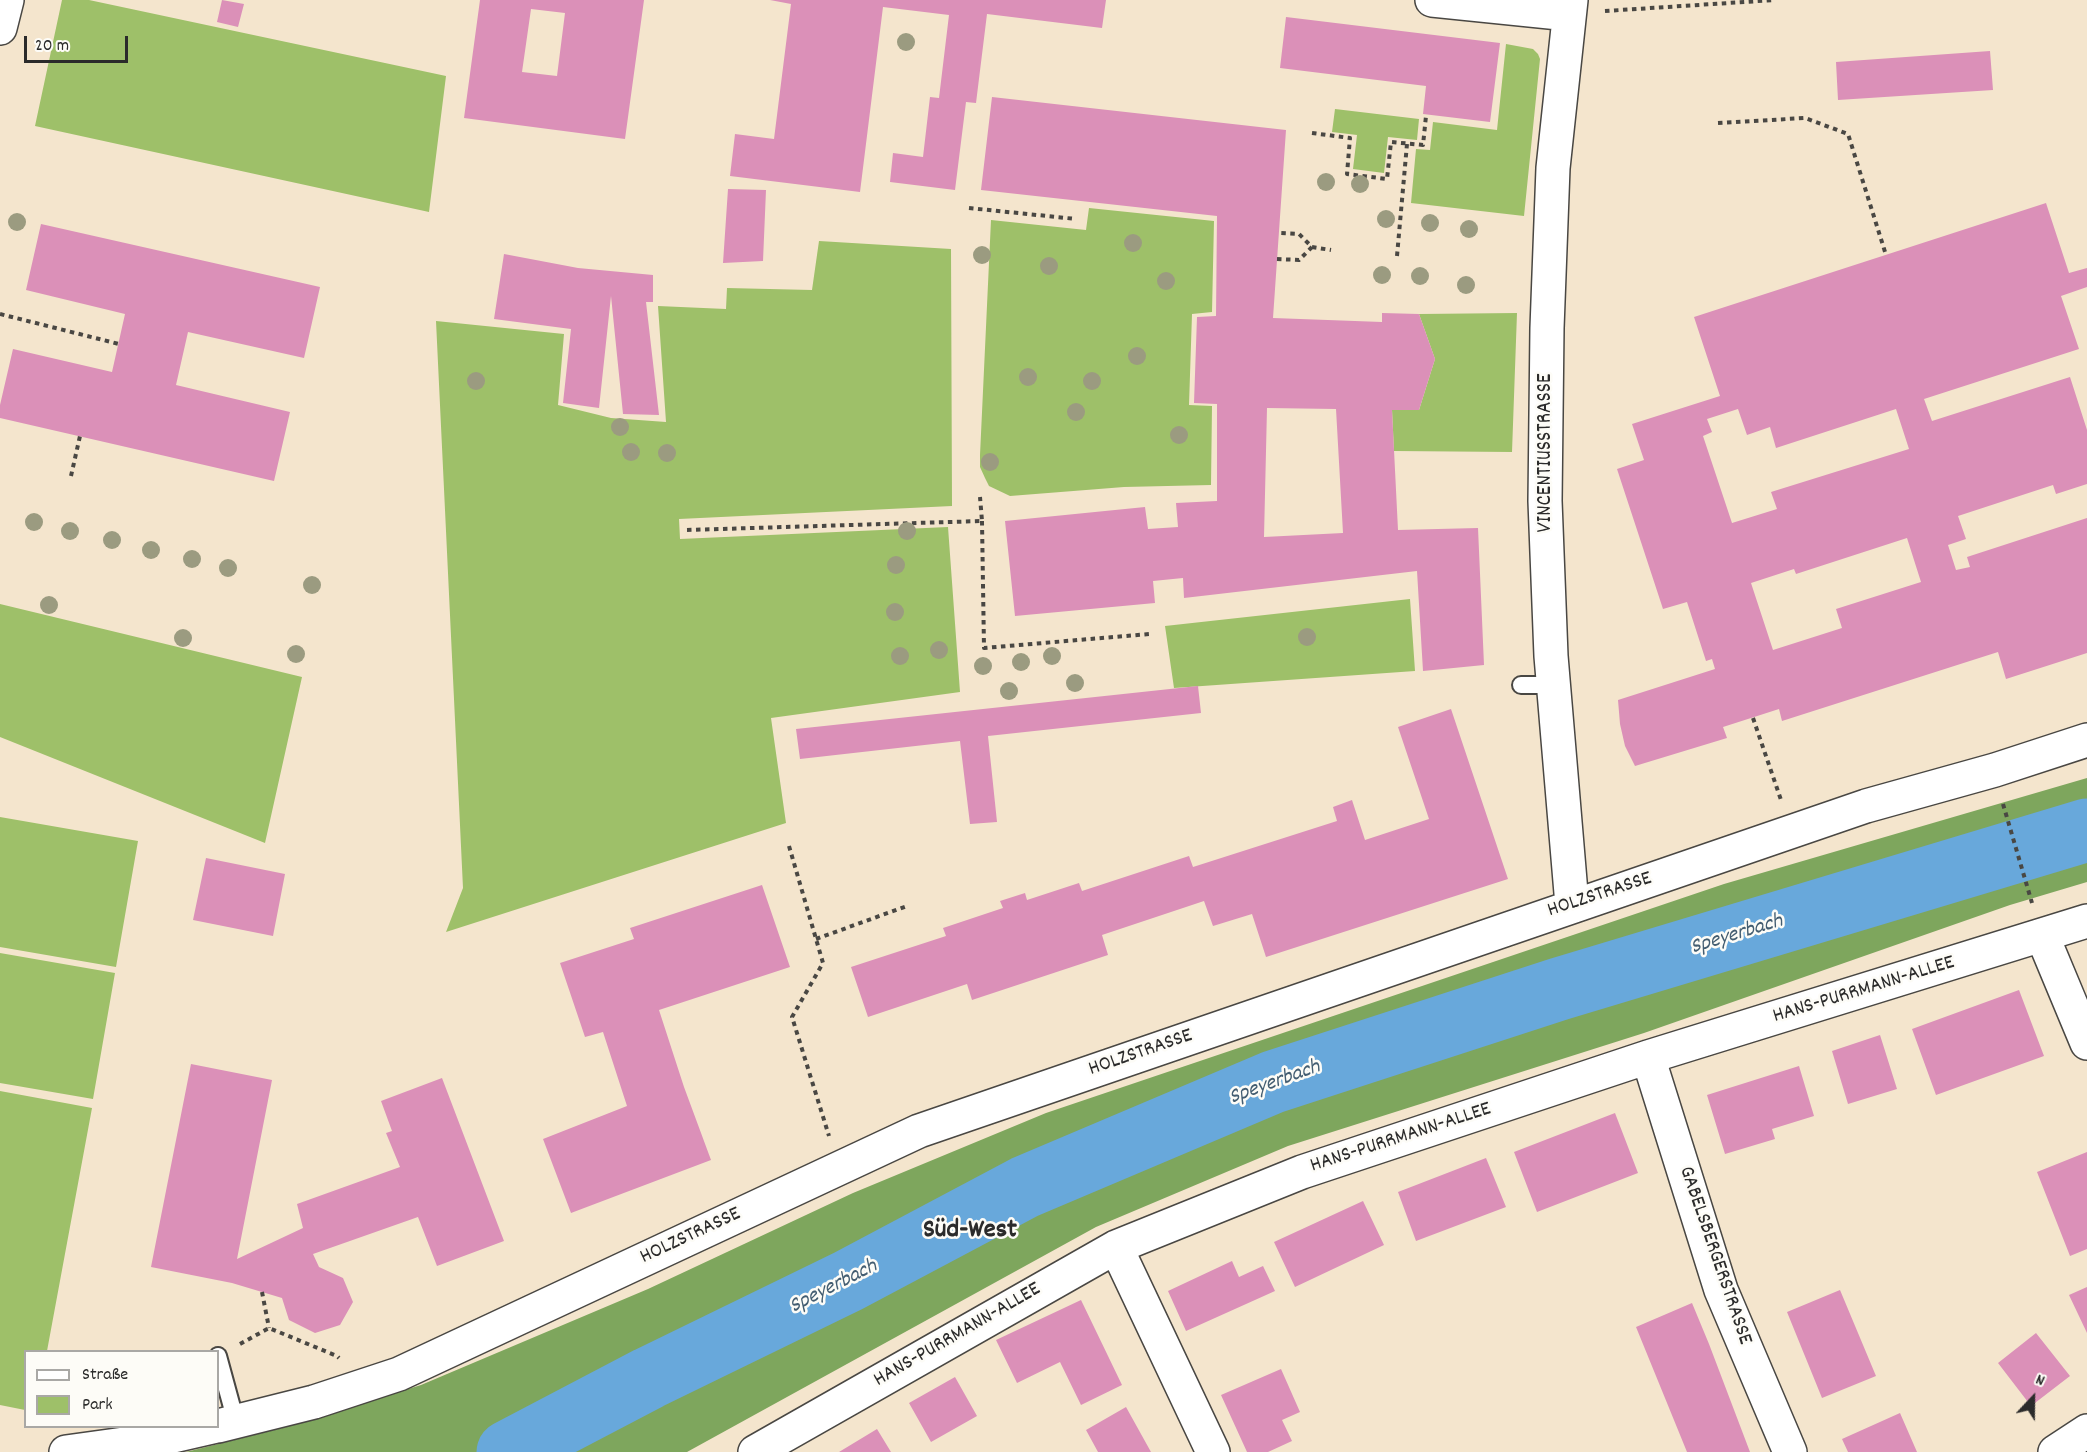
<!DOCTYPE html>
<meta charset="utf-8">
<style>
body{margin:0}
#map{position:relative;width:2087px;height:1452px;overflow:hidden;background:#f4e5cd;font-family:Dekko,sans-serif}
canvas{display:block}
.legend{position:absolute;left:24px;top:1350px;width:195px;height:78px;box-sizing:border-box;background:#fdfcf7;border:2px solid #a9a8a5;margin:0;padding:8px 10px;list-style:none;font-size:18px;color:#2b2b2b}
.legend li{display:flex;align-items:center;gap:12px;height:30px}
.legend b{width:30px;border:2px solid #a9a8a5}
.north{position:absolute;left:2003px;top:1368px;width:60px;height:60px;-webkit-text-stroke:4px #fdfcf7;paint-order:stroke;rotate:22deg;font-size:16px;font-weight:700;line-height:24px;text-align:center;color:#2b2b2b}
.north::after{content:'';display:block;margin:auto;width:21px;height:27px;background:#2b2b2b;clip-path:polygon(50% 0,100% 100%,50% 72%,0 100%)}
.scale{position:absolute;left:24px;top:36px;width:104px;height:27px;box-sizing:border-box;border:3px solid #2b2b2b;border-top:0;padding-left:8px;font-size:18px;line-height:21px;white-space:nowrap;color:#2b2b2b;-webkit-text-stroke:4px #fdfcf7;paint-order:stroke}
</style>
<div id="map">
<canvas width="2087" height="1452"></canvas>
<ul class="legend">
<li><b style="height:8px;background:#fff"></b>Straße</li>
<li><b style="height:16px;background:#9ec069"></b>Park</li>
</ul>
<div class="north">N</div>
<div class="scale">20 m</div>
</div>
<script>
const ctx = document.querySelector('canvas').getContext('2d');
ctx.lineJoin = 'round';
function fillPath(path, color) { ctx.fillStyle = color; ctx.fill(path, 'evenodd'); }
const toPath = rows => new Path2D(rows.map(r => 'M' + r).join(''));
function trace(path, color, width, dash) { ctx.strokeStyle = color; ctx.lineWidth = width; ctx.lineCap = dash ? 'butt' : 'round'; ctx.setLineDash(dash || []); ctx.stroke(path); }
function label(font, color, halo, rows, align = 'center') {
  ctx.font = font + ' Dekko,sans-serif'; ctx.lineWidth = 5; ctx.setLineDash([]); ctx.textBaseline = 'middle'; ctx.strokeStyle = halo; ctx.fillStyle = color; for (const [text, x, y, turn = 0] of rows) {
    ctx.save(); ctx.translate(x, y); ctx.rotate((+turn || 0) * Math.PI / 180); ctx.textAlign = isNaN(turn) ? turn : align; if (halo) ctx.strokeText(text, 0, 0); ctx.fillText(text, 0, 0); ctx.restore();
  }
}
const green = toPath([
 [62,0,89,0,446,76,429,212,35,126],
 [1506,44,1533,49,1538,54,1540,59,1524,216,1411,203,1416,149,1430,150,1433,122,1497,130],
 [1335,109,1419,119,1417,140,1388,137,1384,173,1353,169,1357,135,1332,132],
 [1089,208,1214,221,1212,312,1192,314,1189,405,1212,406,1211,485,1124,487,1010,496,989,486,985,478,980,467,980,455,991,220,1086,230],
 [819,241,951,249,952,506,679,519,680,539,948,527,960,692,771,718,786,823,446,932,463,888,436,321,564,334,558,405,611,418,666,422,658,306,726,309,727,288,812,290],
 [1517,313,1512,452,1394,451,1392,410,1419,410,1435,359,1419,314],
 [1410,599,1415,671,1174,688,1165,626],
 [0,604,302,677,265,843,0,737],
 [0,817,138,841,116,967,0,947],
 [0,953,115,973,93,1099,0,1083],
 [0,1091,92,1108,47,1351,26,1352,25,1410,0,1405]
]);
const forest = toPath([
 [2087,778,2087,882,2010,905,1644,1033,1288,1146,1096,1227,687,1452,186,1452,286,1427,421,1385,648,1289,853,1193,1046,1113,1724,884]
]);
const river = toPath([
 [508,1452,649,1378,848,1281,1025,1187,1273,1082,1559,989,2087,830]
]);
const building = toPath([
 [222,0,244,4,238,27,217,22],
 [480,0,644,0,625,139,464,118],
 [531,9,565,13,557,76,522,72],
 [770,0,1106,0,1102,28,987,14,976,103,966,102,955,190,890,182,893,153,923,157,930,97,939,98,949,15,883,7,860,192,730,176,735,134,774,139,791,4],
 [1286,17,1500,43,1490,122,1423,114,1426,86,1280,68],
 [1990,51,1993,90,1838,100,1836,62],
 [992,97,1286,130,1273,318,1382,322,1382,313,1419,314,1435,359,1419,410,1392,410,1398,530,1478,528,1484,665,1423,671,1417,571,1184,598,1183,578,1153,581,1155,603,1015,616,1005,521,1145,507,1148,529,1178,527,1176,503,1217,501,1217,404,1194,403,1197,317,1216,316,1217,216,981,190],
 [1267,408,1336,409,1343,533,1264,537],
 [728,189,766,190,763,261,723,263],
 [2046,203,2069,273,2087,268,2087,287,2061,296,2079,349,1924,399,1932,421,2070,377,2087,430,2087,484,2056,494,2053,485,1958,516,1966,539,1948,545,1956,570,1970,567,1967,557,2087,518,2087,653,2006,679,1998,652,1782,721,1779,709,1723,727,1727,738,1635,766,1625,746,1620,724,1618,700,1715,669,1712,659,1706,661,1687,602,1663,609,1617,469,1644,460,1632,424,1720,396,1694,317],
 [1738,409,1747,435,1770,427,1776,448,1896,409,1909,449,1771,492,1777,509,1732,523,1703,436,1712,432,1707,419],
 [1907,538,1921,582,1836,609,1842,628,1773,650,1751,583,1794,569,1796,574],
 [41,224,320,287,304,358,188,332,176,385,290,412,274,481,0,418,0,405,13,349,112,372,125,314,26,290],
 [504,254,578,268,653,275,653,302,646,302,659,415,623,414,611,296,599,408,563,403,571,329,494,319],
 [1198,686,1201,713,988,736,997,822,970,824,960,741,800,759,796,729],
 [1451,709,1508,879,1266,957,1252,914,1213,926,1204,901,1102,935,1108,955,972,1000,967,984,868,1017,851,967,946,936,943,928,1003,908,1000,901,1025,893,1027,900,1079,883,1082,891,1189,856,1193,867,1337,821,1333,807,1352,800,1365,840,1429,819,1398,727],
 [206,858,285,874,273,936,193,920],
 [762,885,790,967,659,1010,684,1087,711,1160,571,1213,543,1139,627,1106,603,1032,585,1037,560,963,634,939,630,928],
 [2019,990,2044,1056,1936,1095,1912,1029],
 [1880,1035,1897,1089,1848,1104,1832,1051],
 [191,1064,272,1080,237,1259,303,1228,297,1204,400,1167,386,1133,392,1131,381,1101,442,1078,504,1241,437,1266,418,1217,313,1254,319,1267,343,1278,353,1302,340,1325,315,1333,289,1320,282,1298,232,1283,151,1267],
 [1799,1066,1814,1116,1772,1129,1775,1139,1725,1154,1707,1095],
 [1615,1113,1638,1173,1537,1212,1514,1152],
 [2087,1152,2087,1249,2070,1256,2037,1172],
 [1486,1158,1506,1207,1416,1241,1398,1192],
 [1363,1201,1384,1245,1295,1287,1274,1242],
 [1232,1261,1239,1277,1263,1266,1275,1291,1186,1331,1168,1291],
 [2087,1287,2087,1333,2069,1295],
 [1840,1290,1876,1376,1822,1398,1787,1312],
 [1081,1300,1122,1385,1081,1405,1060,1362,1017,1383,996,1340],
 [1692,1303,1709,1344,1750,1452,1687,1452,1636,1327],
 [2036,1333,2070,1376,2031,1406,1998,1363],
 [1281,1369,1300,1412,1282,1420,1292,1441,1268,1452,1247,1452,1221,1395],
 [955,1377,977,1416,931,1442,909,1403],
 [1126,1407,1151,1452,1098,1452,1086,1430],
 [1900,1413,1917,1452,1848,1452,1842,1439],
 [877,1429,891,1452,839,1452]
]);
const path = toPath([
 [1605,11,1775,0],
 [1718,123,1805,118,1848,134,1886,255],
 [1312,133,1350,138,1347,174,1387,179,1391,142,1423,145,1426,116],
 [969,208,1076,219],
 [1312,247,1331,250],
 [1397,256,1407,144],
 [1277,259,1299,260,1312,247,1299,234,1279,233],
 [0,314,119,344],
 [71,476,80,436],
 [982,521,984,648,1149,634],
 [687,530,982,521,980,497],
 [1753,718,1781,800],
 [2003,804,2032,903],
 [789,846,823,963,792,1017,829,1136],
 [816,939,907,906],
 [262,1292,269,1328],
 [240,1344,269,1328,337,1356,339,1358]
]);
const service = toPath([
 [1521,685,1554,685],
 [218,1356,236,1422]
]);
const minor = toPath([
 [1432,0,1569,14],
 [1571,0,1553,168,1547,328,1545,501,1551,656,1572,905],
 [0,28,7,0],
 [2042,935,2087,1043],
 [1648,1057,1721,1290,1790,1452],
 [1116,1247,1213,1452],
 [218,1426,314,1402,399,1374,919,1131,1866,806,1995,770,2087,740],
 [66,1452,160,1439,217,1426],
 [755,1452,1116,1247,1302,1172,1648,1057,2087,921],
 [2055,1452,2087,1431]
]);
const trees = [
 [906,42],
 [1326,182],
 [1360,184],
 [1386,219],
 [17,222],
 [1430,223],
 [1469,229],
 [1133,243],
 [982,255],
 [1049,266],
 [1382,275],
 [1420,276],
 [1166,281],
 [1466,285],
 [1137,356],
 [1028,377],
 [476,381],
 [1092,381],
 [1076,412],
 [620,427],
 [1179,435],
 [631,452],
 [667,453],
 [990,462],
 [34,522],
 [70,531],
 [907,531],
 [112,540],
 [151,550],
 [192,559],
 [896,565],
 [228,568],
 [312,585],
 [49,605],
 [895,612],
 [1307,637],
 [183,638],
 [939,650],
 [296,654],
 [900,656],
 [1052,656],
 [1021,662],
 [983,666],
 [1075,683],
 [1009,691]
];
const streetNames = [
 ["VINCENTIUSSTRASSE",1547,453,-90],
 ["HOLZSTRASSE",1600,896,-18],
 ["HANS-PURRMANN-ALLEE",1864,991,-17],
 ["HOLZSTRASSE",1141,1054,-19],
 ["HANS-PURRMANN-ALLEE",1401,1139,-18],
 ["HOLZSTRASSE",691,1237,-25],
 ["GABELSBERGERSTRASSE",1714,1256,71],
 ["HANS-PURRMANN-ALLEE",958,1336,-30]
];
const waterNames = [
 ["Speyerbach",1737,936,-17],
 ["Speyerbach",1275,1084,-20],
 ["Speyerbach",834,1288,-27]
];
const districtNames = [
 ["Süd-West",970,1232]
];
fillPath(green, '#9ec069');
fillPath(forest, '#7ea65d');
trace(river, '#68a8db', 63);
fillPath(building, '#db90b8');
trace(service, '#494743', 20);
trace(minor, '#494743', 36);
trace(path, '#494743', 4, [4.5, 4.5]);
trace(service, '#fff', 16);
trace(minor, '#fff', 33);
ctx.fillStyle = '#9b9b80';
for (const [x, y] of trees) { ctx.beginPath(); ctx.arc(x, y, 9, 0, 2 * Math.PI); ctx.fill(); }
label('21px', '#2b2b2b', '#fdfcf7', streetNames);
label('italic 22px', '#435d71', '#fdfcf7', waterNames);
label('bold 27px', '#2b2b2b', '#fdfcf7', districtNames);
</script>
